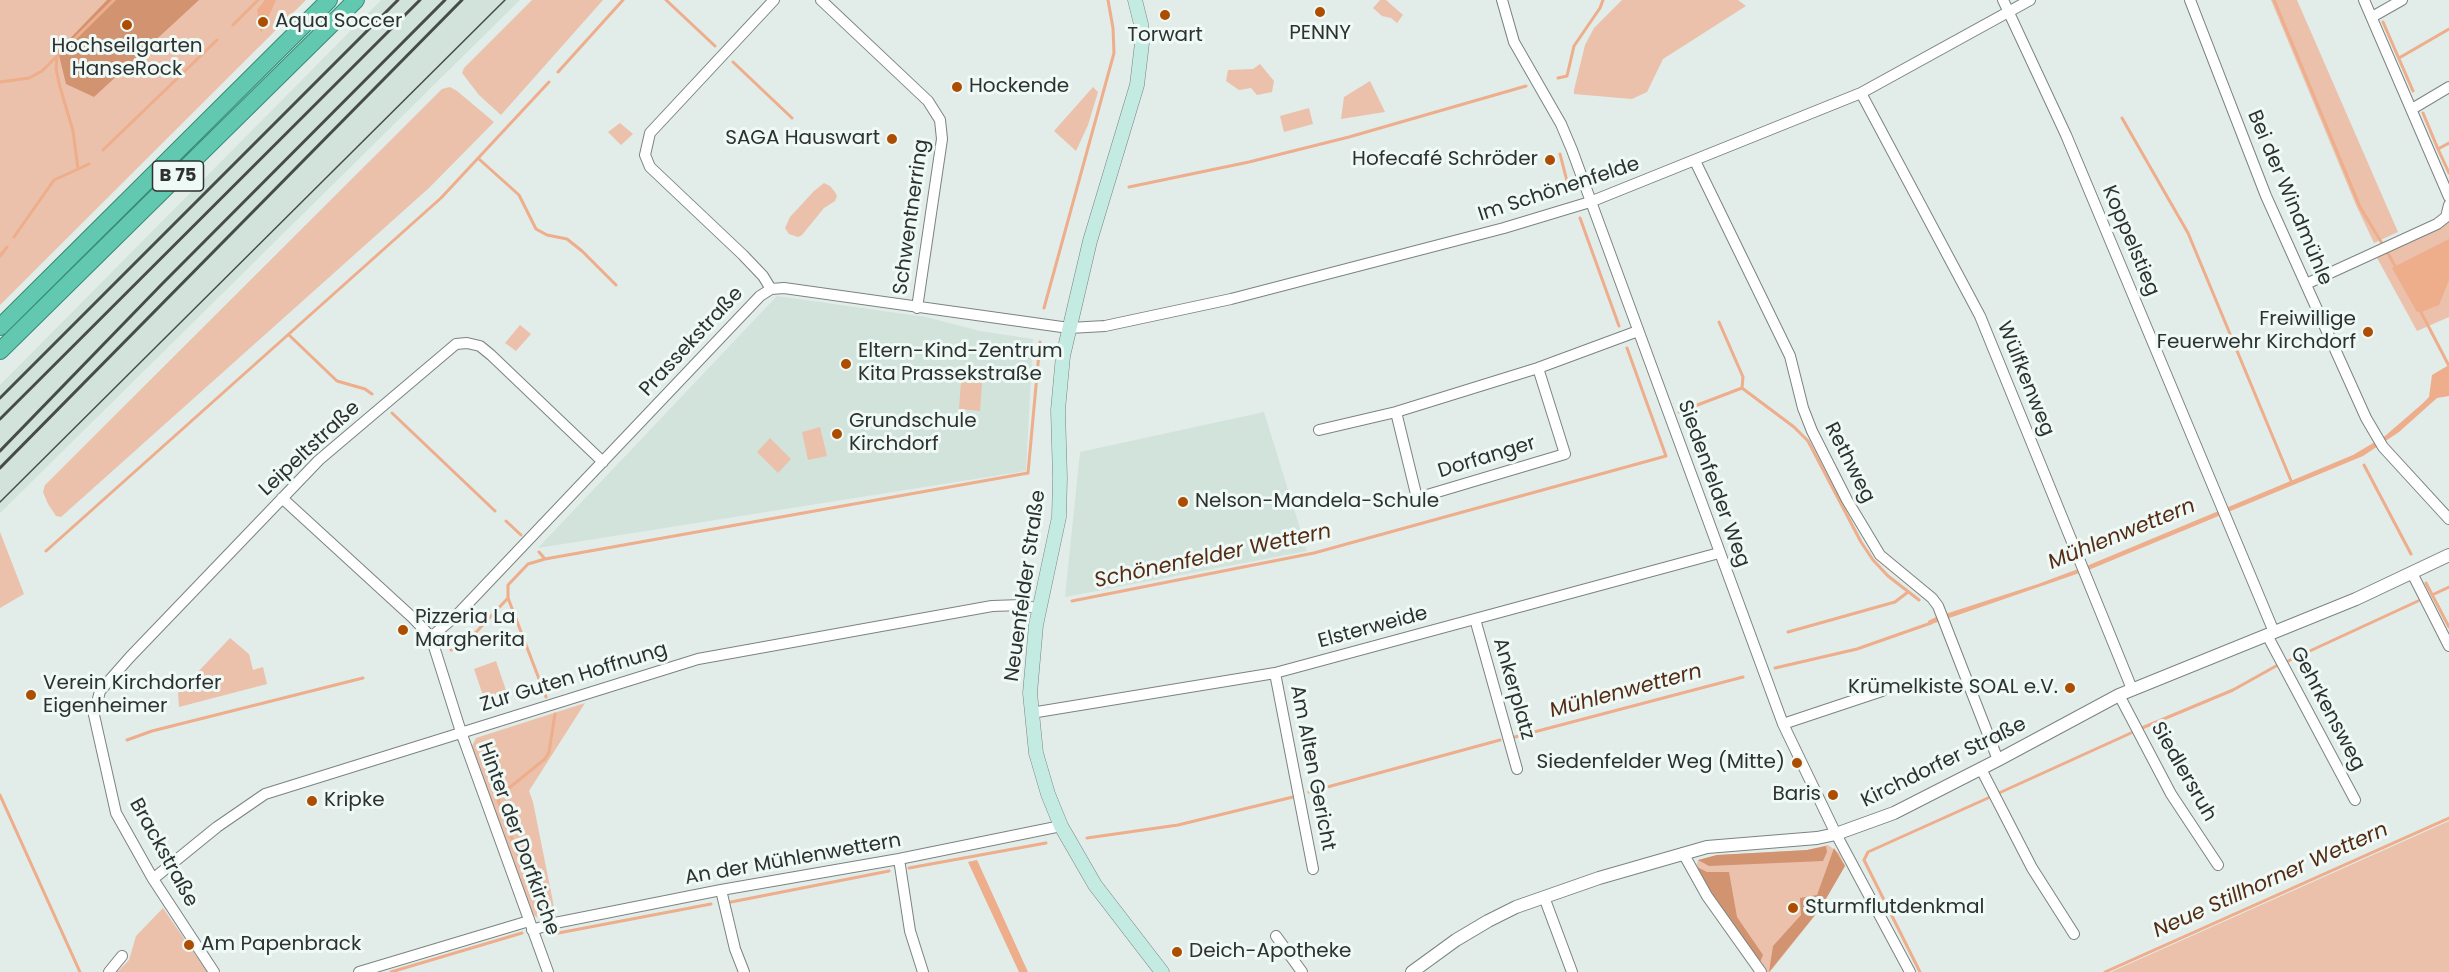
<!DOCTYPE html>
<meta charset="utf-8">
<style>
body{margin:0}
canvas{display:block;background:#e2ece9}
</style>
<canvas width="2449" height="972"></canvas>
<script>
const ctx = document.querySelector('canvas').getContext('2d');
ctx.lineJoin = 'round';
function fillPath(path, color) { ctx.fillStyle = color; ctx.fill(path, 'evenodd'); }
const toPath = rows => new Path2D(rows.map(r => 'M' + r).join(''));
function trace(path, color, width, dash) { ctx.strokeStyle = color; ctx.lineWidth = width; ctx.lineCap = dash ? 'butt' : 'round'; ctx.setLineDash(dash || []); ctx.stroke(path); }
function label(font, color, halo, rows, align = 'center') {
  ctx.font = font + ' Poppins,sans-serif'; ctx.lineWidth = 6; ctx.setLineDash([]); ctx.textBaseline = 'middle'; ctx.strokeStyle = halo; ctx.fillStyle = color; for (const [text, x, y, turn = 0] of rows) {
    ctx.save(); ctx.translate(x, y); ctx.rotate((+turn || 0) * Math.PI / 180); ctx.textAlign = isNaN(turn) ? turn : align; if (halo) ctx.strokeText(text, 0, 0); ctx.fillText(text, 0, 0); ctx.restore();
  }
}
const built = toPath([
 [381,0,520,0,0,513,0,385],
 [777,296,926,317,980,331,1033,339,1026,471,538,548],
 [1264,412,1307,551,1065,597,1080,452]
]);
const green = toPath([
 [0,0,306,0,0,305],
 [532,0,603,0,501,115,479,95,462,73,464,68],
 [1380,0,1386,0,1403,15,1397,23,1391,18,1382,16,1373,8],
 [1622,0,1738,0,1746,6,1663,59,1647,92,1632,99,1574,94,1574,90,1585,45,1594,28],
 [2271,0,2297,0,2398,232,2374,243,2356,205],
 [1260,64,1274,81,1272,92,1257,95,1251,88,1239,90,1226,81,1228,70,1253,69],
 [1370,81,1385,112,1341,119,1344,97],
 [450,87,457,91,494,122,429,188,61,517,56,516,48,504,43,492,45,485,442,89],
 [1093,87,1098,92,1088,125,1076,151,1054,131],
 [1309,108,1313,124,1284,132,1280,116],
 [620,123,633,134,621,145,608,132],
 [824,183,830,186,835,192,837,196,835,201,824,208,802,235,798,237,789,234,785,228,790,217,814,191],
 [2449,219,2449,317,2417,331,2376,256],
 [520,325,531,334,516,351,505,343],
 [962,368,983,370,980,411,959,409],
 [820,427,827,456,808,460,802,432],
 [770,438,791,459,778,473,757,452],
 [0,532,24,594,0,608],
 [230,638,249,654,253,670,263,667,267,684,179,707,178,693],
 [496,661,510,702,488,710,474,669],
 [585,703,529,791,533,802,556,917,541,920,532,914,472,746,476,738],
 [2449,821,2449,972,2111,972],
 [1828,845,1839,853,1845,866,1820,909,1770,972,1767,972,1729,923,1696,869,1698,860,1717,855,1807,850],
 [163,908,207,972,117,972,129,960,136,936]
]);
const forest = toPath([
 [107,0,199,0,94,97,66,84,58,51],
 [1826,846,1827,852,1823,861,1709,866,1698,860,1717,855,1807,850],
 [1834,848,1845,866,1820,909,1769,972,1773,946,1801,915,1800,898,1817,895],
 [1697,867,1707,872,1729,872,1737,917,1763,955,1760,962,1729,923]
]);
const water = toPath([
 [265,0,276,0,261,33,257,10],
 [2449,239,2449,280,2439,305,2421,312,2417,312,2392,268],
 [2449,365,2449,396,2437,398,2399,432,2363,456,2091,569,1929,625,1928,621,1936,617,2038,584,2089,565,2353,455,2385,436,2422,404,2429,397,2432,375],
 [977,860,1028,972,1019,972,968,862]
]);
const stream = toPath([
 [666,0,715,46],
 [2274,0,2360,207,2383,245],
 [2383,22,2413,91],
 [233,25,258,0],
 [2399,58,2449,29],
 [57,59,56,69,60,87,73,131,78,169],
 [733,62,792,118],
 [558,72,623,0],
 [1558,78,1567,76,1574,46,1600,8,1603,0],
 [0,82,29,78,42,71,114,0],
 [2423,113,2438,149,2449,143],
 [2122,118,2188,233,2292,483],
 [2438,149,2449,173],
 [103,150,217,40],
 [1560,154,1568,185],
 [479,159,519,195,536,229,547,235,567,239,582,251,616,285],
 [1129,187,1249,162,1349,137,1526,86],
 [1580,218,1619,326],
 [14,237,54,180,89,164],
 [2386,250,2395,266],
 [0,256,7,247],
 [1044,308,1114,53,1113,28,1108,0],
 [2421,312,2449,366],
 [1719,322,1743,377,1742,388,1794,427,1808,441,1861,542,1873,560,1888,576,1919,600],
 [290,336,337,381,365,389,372,394],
 [1679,412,1742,388],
 [392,413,495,511],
 [2364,465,2411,554],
 [506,521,521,535],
 [46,551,441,198,549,82],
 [539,552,545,559],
 [2426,583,2449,627],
 [2432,595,2449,587],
 [508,598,546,697],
 [1072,601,1314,553,1666,456,1627,348],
 [1788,632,1895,602,1908,592],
 [451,650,465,644,508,598,508,585,528,564,545,559,1028,473,1040,342],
 [2286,662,2418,601],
 [1775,668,1857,649,1931,623],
 [2142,728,2233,690,2276,666],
 [1515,737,1743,677],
 [127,740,152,731,363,678],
 [1309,792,1500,740],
 [1999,793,2131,733],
 [0,795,80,972],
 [1087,838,1178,825,1293,797],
 [909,868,1046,843],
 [731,902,889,871],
 [548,913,516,850,498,800,504,792,545,759,549,752,555,714],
 [553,934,711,904],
 [391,972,522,933],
 [1920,972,1864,860,1868,852,1988,798],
 [2105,972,2449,818]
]);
const minor = toPath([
 [821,0,928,101,940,120,942,139,917,308],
 [1502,0,1514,42,1561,124,1572,150,1783,724,1836,834,1910,972],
 [2003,0,2066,135,2274,632],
 [2190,0,2266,196,2366,418,2383,447,2449,519],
 [2364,0,2449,197],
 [2372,17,2402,0],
 [1861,93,1980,316,2132,689],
 [2412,109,2449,87],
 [1695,161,1790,356,1803,408,1812,431,1847,500,1880,555,1932,598,1938,606,1998,760],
 [2306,284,2437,224,2446,217,2449,205],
 [771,289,763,276,743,255,650,167,645,155,650,133,774,0],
 [1396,412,1417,498,1565,454,1538,368],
 [1319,430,1396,412,1538,368,1638,331],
 [282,498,413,618,431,637,461,732,548,972],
 [2412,573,2449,646],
 [1475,619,1517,769],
 [2267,635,2355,800],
 [431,637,457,615,760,296,771,289,784,288,1069,328,1105,326,1231,299,1504,228,1590,202,1861,93,2030,0],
 [1275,673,1313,869],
 [2119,695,2171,794,2218,865],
 [1031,713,1275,673,1719,553],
 [1783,724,1882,691],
 [1981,769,2032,868,2074,934],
 [1683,853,1707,896,1761,972],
 [899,859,910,931,923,972],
 [153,879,217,827,265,794,698,659,992,606,1022,605,1040,609],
 [721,890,735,949,744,972],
 [1544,897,1572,972],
 [532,930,555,923,721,890,899,859,1061,826],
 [1276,936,1302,972],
 [109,972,122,956],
 [214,972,153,879,116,813,94,715,100,691,130,657,319,460,456,344,467,343,480,346,491,355,603,462],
 [359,972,529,921]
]);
const tertiary = toPath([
 [1412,972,1456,940,1488,921,1516,907,1599,878,1707,847,1817,838,1836,834,1894,813,1998,760,2119,695,2356,599,2449,555]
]);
const secondary = toPath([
 [1135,0,1141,24,1142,43,1137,85,1090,241,1063,356,1058,410,1060,478,1059,517,1036,625,1030,693,1036,753,1048,794,1061,826,1095,885,1162,972]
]);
const trunk = toPath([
 [0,327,329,0],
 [0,351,356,0]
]);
const tram = toPath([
 [0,502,505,0]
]);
const rail = toPath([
 [0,398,398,0],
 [0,419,420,0],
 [0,451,161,285,445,0],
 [0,468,462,0]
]);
const markers = [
 [1320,12,6,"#ac4d00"],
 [1165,15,6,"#ac4d00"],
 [263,22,6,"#ac4d00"],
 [127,25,6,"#ac4d00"],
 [957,87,6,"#ac4d00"],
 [892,139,6,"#ac4d00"],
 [1550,160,6,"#ac4d00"],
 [2368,332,6,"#ac4d00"],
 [846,364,6,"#ac4d00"],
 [837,434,6,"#ac4d00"],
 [1183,502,6,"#ac4d00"],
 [403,630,6,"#ac4d00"],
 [2070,688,6,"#ac4d00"],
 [31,695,6,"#ac4d00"],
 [1797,763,6,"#ac4d00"],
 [1833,795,6,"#ac4d00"],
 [312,801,6,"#ac4d00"],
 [1793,908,6,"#ac4d00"],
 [189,945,6,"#ac4d00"],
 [1177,952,6,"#ac4d00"]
];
const shields = [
 [178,176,51]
];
const shieldNames = [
 ["B 75",178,176]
];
const poiNames = [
 ["Aqua Soccer",275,22],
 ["PENNY",1320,34,"center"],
 ["Torwart",1165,36,"center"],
 ["Hochseilgarten",127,47,"center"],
 ["HanseRock",127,70,"center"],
 ["Hockende",969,87],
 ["SAGA Hauswart",880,139,"right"],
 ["Hofecafé Schröder",1538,160,"right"],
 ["Freiwillige",2356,320,"right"],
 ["Feuerwehr Kirchdorf",2356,343,"right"],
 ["Eltern-Kind-Zentrum",858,352],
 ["Kita Prassekstraße",858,375],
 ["Grundschule",849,422],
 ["Kirchdorf",849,445],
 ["Nelson-Mandela-Schule",1195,502],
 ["Pizzeria La",415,618],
 ["Margherita",415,641],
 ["Verein Kirchdorfer",43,684],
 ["Eigenheimer",43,707],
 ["Krümelkiste SOAL e.V.",2058,688,"right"],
 ["Siedenfelder Weg (Mitte)",1785,763,"right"],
 ["Baris",1821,795,"right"],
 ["Kripke",324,801],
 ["Sturmflutdenkmal",1805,908],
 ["Am Papenbrack",201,945],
 ["Deich-Apotheke",1189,952]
];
const streetNames = [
 ["Im Schönenfelde",1559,190,-18],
 ["Bei der Windmühle",2289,198,67],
 ["Schwentnerring",912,217,-82],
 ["Koppelstieg",2130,241,67],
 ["Prassekstraße",692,342,-47],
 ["Wülfkenweg",2025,379,68],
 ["Leipeltstraße",310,449,-43],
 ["Dorfanger",1487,458,-17],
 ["Rethweg",1849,463,63],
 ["Siedenfelder Weg",1713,484,70],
 ["Neuenfelder Straße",1026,586,-82],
 ["Elsterweide",1373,628,-15],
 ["Zur Guten Hoffnung",574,678,-17],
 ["Ankerplatz",1513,689,74],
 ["Gehrkensweg",2327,709,62],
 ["Kirchdorfer Straße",1944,763,-26],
 ["Am Alten Gericht",1312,768,79],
 ["Siedlersruh",2183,772,60],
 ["Hinter der Dorfkirche",518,839,70],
 ["Brackstraße",163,853,61],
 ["An der Mühlenwettern",793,860,-10]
];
const waterNames = [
 ["Mühlenwettern",2122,535,-22],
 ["Schönenfelder Wettern",1213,557,-12],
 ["Mühlenwettern",1626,692,-15],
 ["Neue Stillhorner Wettern",2271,881,-24]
];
fillPath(built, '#d2e3dc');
fillPath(green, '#ebc1ab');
fillPath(forest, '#d29371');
fillPath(water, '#eead8b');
trace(stream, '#eead8b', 3);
trace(minor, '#7b8480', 12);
trace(tertiary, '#7b8480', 14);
trace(secondary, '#7b8480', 15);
trace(trunk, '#368b76', 18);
trace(minor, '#fff', 10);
trace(tertiary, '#fff', 12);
trace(secondary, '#c4ebe1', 14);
trace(trunk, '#62c8af', 16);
trace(tram, '#474c4b', 1.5);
trace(rail, '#474c4b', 3);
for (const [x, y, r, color] of markers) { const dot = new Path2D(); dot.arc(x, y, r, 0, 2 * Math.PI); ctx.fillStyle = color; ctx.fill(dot); trace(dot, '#eff9f6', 2); }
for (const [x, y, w] of shields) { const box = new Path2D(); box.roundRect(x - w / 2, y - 15, w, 30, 4.5); ctx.fillStyle = '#eff9f6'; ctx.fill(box); trace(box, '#2d3130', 1.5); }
label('bold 18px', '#2d3130', null, shieldNames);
label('20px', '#2d3130', '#eff9f6', poiNames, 'left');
label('20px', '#2d3130', '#eff9f6', streetNames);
label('italic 21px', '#552b13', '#eff9f6', waterNames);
</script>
